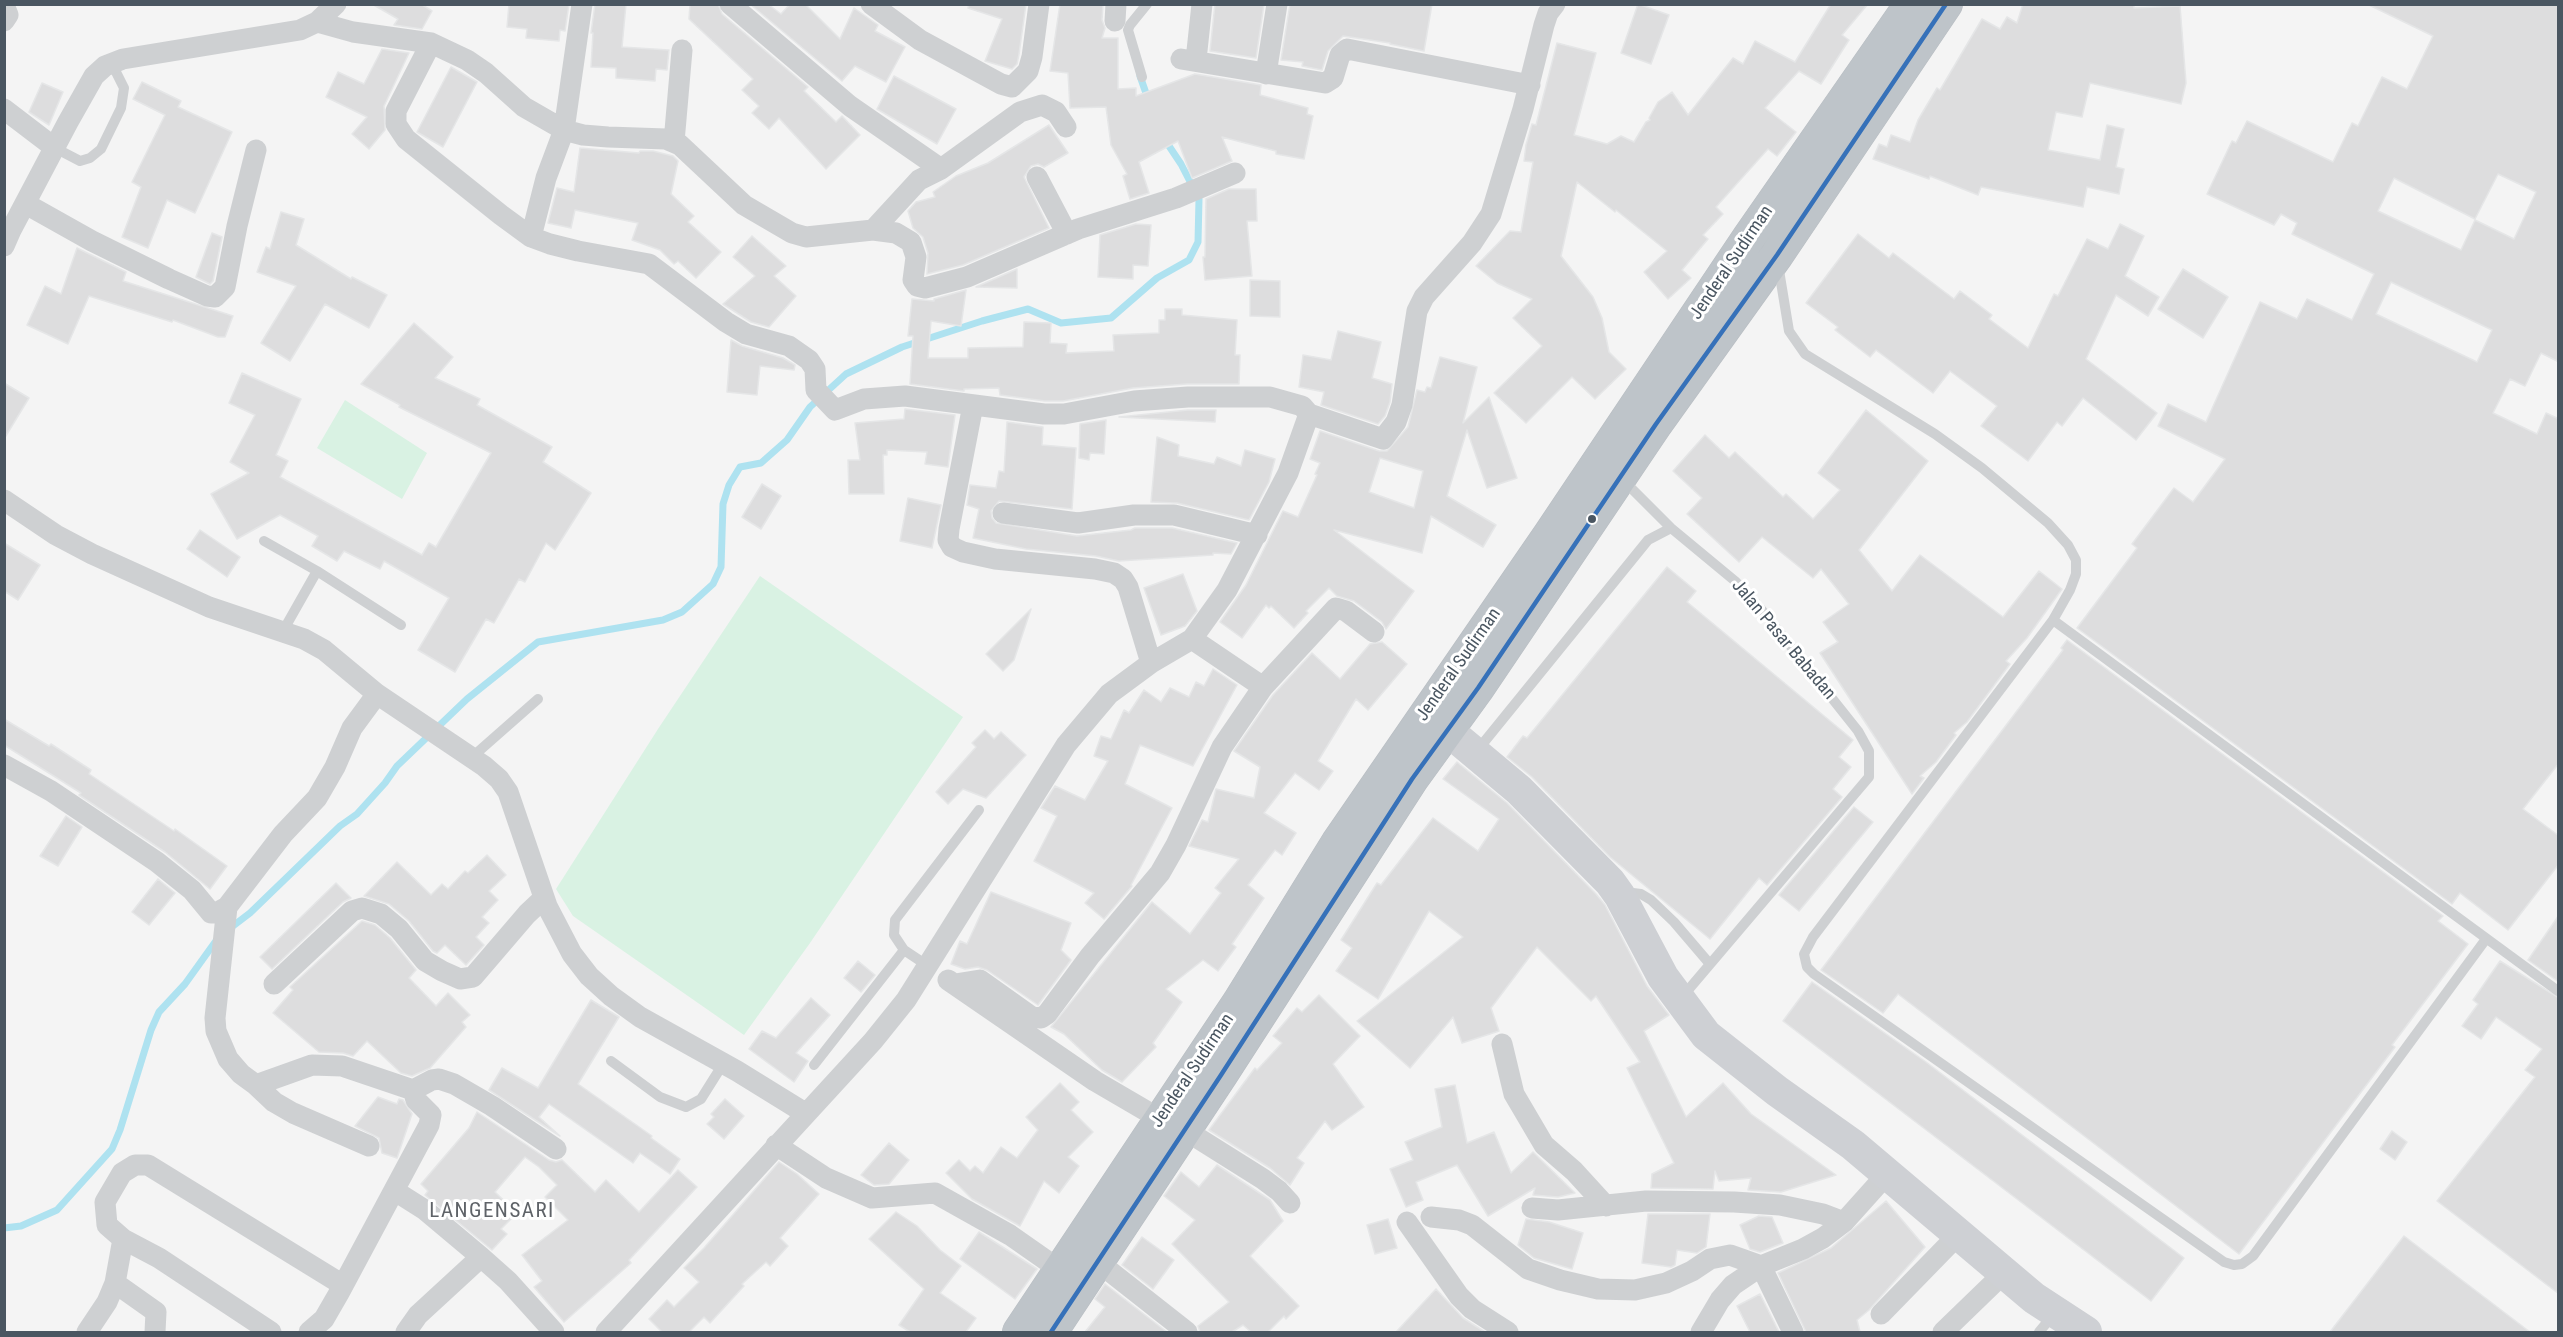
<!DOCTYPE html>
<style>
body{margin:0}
#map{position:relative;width:2563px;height:1337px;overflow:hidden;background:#f4f4f4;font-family:"Roboto Condensed",sans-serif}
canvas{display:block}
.frame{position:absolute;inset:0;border:6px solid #4a5661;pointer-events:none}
</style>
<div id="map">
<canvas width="2563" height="1337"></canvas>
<div class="frame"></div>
</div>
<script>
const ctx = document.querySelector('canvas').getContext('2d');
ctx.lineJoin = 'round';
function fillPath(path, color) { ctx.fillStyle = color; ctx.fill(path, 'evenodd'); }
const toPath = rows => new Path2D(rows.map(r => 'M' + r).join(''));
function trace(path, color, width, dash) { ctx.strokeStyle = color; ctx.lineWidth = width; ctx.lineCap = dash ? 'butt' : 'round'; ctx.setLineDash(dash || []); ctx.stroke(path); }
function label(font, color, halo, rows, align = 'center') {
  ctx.font = font + ' "Roboto Condensed",sans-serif'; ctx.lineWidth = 6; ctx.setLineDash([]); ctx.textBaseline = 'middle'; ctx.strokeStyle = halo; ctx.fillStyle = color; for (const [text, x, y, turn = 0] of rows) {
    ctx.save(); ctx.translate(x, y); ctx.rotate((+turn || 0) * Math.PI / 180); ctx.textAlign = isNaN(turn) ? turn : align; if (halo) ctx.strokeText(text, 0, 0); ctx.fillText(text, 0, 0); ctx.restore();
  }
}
const green = toPath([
 [345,400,427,453,402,499,317,448],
 [760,576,963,717,810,943,744,1035,573,916,556,889,658,729]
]);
const stream = toPath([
 [1140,76,1148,99],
 [229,929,250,913,340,826,357,814,385,783,397,766,467,699,538,642,663,620,682,612,713,584,721,567,723,504,729,485,740,467,761,463,787,440,810,407,846,374,902,347,982,321,1028,309,1061,323,1111,318,1157,278,1189,260,1198,242,1199,199,1181,164,1165,140],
 [4,1228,21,1226,57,1210,112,1149,120,1130,151,1030,159,1012,185,984,218,938]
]);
const building = toPath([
 [372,4,421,4,432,11,422,29,394,25,398,19,372,4],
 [509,4,569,4,565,31,560,30,559,41,526,38,527,29,507,27,509,4],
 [595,4,626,4,622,47,669,50,667,70,656,69,655,81,616,78,616,68,591,67,593,33,591,33,595,4],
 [690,4,718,4,722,14,808,87,804,91,836,122,842,116,860,135,826,169,779,118,769,129,752,113,759,106,742,90,753,79,689,19,690,4],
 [750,4,768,4,781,14,790,4,805,4,840,39,854,8,878,25,875,31,905,47,886,82,855,66,842,81,750,4],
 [969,4,1026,4,1019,54,1017,64,1012,69,985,61,1002,19,968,8,969,4],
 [1060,4,1103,4,1102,20,1105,28,1102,38,1118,38,1118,89,1136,88,1136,96,1195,74,1261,85,1260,95,1308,108,1307,114,1313,116,1304,159,1276,154,1276,151,1222,137,1232,161,1192,178,1178,141,1139,162,1149,193,1130,199,1123,176,1127,174,1111,145,1106,107,1070,108,1068,73,1050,71,1060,4],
 [1215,4,1264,4,1256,58,1210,51,1215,4],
 [1290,4,1432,4,1424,51,1390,44,1390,43,1343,36,1328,51,1322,70,1302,66,1303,62,1281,60,1290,4],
 [1638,4,1669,15,1651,64,1621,53,1638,4],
 [1831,4,1868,4,1842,35,1849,40,1821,84,1799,71,1765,108,1796,132,1777,156,1768,149,1716,207,1723,214,1703,235,1708,239,1682,270,1691,278,1668,299,1644,272,1667,251,1616,210,1615,212,1577,182,1561,256,1593,297,1602,318,1609,352,1626,369,1595,399,1572,377,1526,423,1494,393,1542,346,1513,318,1532,299,1497,283,1476,266,1510,231,1521,232,1533,162,1524,161,1526,145,1532,124,1536,125,1557,43,1596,53,1574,135,1607,144,1621,136,1634,142,1646,122,1650,120,1649,118,1658,102,1672,92,1688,115,1733,58,1743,64,1755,41,1795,62,1831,4],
 [2023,4,2134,4,2134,8,2180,6,2186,83,2181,104,2090,83,2082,117,2056,112,2048,150,2100,160,2107,125,2124,129,2116,167,2124,169,2119,194,2087,187,2083,207,1981,187,1978,195,1930,176,1929,179,1873,159,1879,144,1887,147,1891,135,1910,142,1918,120,1937,88,1940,90,1982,19,2000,29,2007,17,2017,23,2023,4],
 [2367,4,2559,4,2559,362,2541,353,2525,386,2510,379,2493,413,2537,434,2546,413,2559,419,2559,763,2523,809,2559,836,2559,864,2508,930,2460,893,2452,904,2077,628,2137,548,2132,544,2174,488,2193,502,2225,459,2158,426,2168,404,2206,422,2260,302,2297,319,2307,299,2352,320,2374,274,2292,234,2297,223,2281,214,2274,225,2207,194,2232,141,2236,143,2247,121,2333,162,2352,123,2358,126,2382,77,2407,89,2433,36,2367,4],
 [2498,174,2536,192,2514,239,2475,220,2461,250,2378,211,2394,178,2475,219,2498,174],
 [2391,282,2492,330,2477,362,2376,314,2391,282],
 [382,49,409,53,384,106,385,130,369,149,352,134,367,117,326,97,338,72,364,84,382,49],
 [451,67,477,82,443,147,417,132,451,67],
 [894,76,956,109,937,144,877,109,894,76],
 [142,82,181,101,178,107,232,132,195,213,167,200,148,248,122,237,141,187,132,182,165,115,133,99,142,82],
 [42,83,63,92,49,125,29,112,42,83],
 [1049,125,1068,153,1044,167,1038,164,1031,166,1024,177,1049,228,963,265,927,274,928,253,923,237,913,228,908,211,916,202,935,197,933,192,956,176,988,163,1049,125],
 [580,148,639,153,640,151,653,151,673,156,678,161,671,194,694,216,688,222,721,252,696,278,678,261,674,264,660,250,632,240,638,223,575,210,571,228,548,223,557,188,574,192,580,148],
 [1229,189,1256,189,1257,221,1247,221,1252,276,1205,280,1203,257,1205,257,1206,199,1229,189],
 [281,212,304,219,296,245,351,279,352,277,387,295,369,328,325,304,290,361,261,343,296,286,257,272,266,247,270,249,281,212],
 [1136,224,1151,225,1148,266,1133,265,1133,279,1098,277,1100,235,1136,224],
 [2120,224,2144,236,2125,276,2159,297,2148,316,2116,295,2086,359,2157,413,2136,440,2083,398,2062,426,2057,422,2028,461,1981,426,1997,406,1950,371,1933,393,1876,350,1870,357,1835,330,1838,327,1806,303,1858,234,1889,258,1893,253,1954,299,1960,291,1992,315,1989,319,2028,348,2054,294,2058,296,2087,239,2108,249,2120,224],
 [212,233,222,237,213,281,210,284,196,277,212,233],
 [752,236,786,266,774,276,796,296,769,327,751,322,723,304,755,276,733,257,752,236],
 [77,248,126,272,123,281,233,316,225,337,218,337,173,320,172,322,89,296,68,344,27,325,45,286,61,294,77,248],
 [1017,269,1017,288,976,287,1017,269],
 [2183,269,2228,297,2203,338,2158,309,2183,269],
 [1250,280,1280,281,1280,317,1250,316,1250,280],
 [966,290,961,326,931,321,928,358,968,358,968,348,1023,347,1024,322,1051,323,1050,343,1067,344,1066,353,1114,351,1113,335,1159,333,1159,320,1165,320,1165,309,1182,309,1182,315,1237,320,1235,355,1240,355,1239,384,1187,384,1133,388,1063,401,1045,401,1000,395,999,388,964,389,964,391,910,384,913,336,908,336,912,299,934,301,934,299,966,290],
 [414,323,453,357,435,378,480,399,477,405,552,447,543,462,591,493,555,550,546,543,525,582,519,579,494,623,486,619,455,672,418,650,449,598,384,561,380,569,344,551,337,561,312,546,318,536,280,515,237,539,211,494,249,473,230,462,255,415,229,403,242,373,301,399,276,455,288,461,280,477,422,555,429,543,436,547,491,453,399,407,400,405,361,384,414,323],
 [1338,331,1381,342,1372,378,1392,384,1390,402,1385,416,1378,424,1321,405,1324,392,1299,387,1303,355,1331,360,1338,331],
 [731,340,742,346,783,358,795,365,794,370,760,366,757,395,727,392,731,340],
 [1440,357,1477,367,1463,423,1489,397,1517,478,1487,488,1467,430,1447,496,1496,525,1483,547,1431,516,1422,553,1334,530,1414,591,1386,629,1382,622,1354,601,1337,596,1329,588,1306,611,1308,613,1294,628,1271,606,1269,608,1266,605,1242,638,1220,622,1246,585,1283,511,1298,517,1317,475,1315,474,1320,463,1310,459,1320,431,1379,451,1387,451,1408,427,1417,390,1425,392,1427,387,1431,388,1440,357],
 [1380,458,1423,471,1414,508,1369,492,1380,458],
 [4,383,29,398,4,439,4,383],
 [905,409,955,415,948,467,925,464,927,452,887,450,887,455,883,455,884,494,849,494,848,460,860,460,855,423,904,419,905,409],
 [1188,410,1216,410,1215,422,1119,417,1188,410],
 [1866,410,1928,461,1859,550,1892,591,1920,555,2003,617,2039,571,2062,589,2027,638,2006,661,2010,664,1967,722,1954,733,1956,735,1936,762,1920,776,1924,778,1912,794,1820,653,1838,642,1823,622,1849,604,1821,569,1813,578,1762,537,1739,562,1687,514,1702,498,1673,471,1705,435,1729,458,1735,452,1783,497,1786,494,1813,519,1840,490,1818,473,1866,410],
 [1106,420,1104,454,1090,453,1089,460,1079,458,1080,424,1106,420],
 [1007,422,1043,427,1042,445,1076,448,1072,509,999,501,991,511,992,518,996,523,1077,536,1131,530,1135,528,1172,528,1237,543,1231,554,1213,553,1213,555,1119,561,1096,556,1026,549,973,538,979,509,967,505,970,485,996,488,999,471,1004,472,1007,422],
 [1157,437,1179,445,1178,456,1214,464,1217,457,1241,466,1245,450,1275,459,1269,482,1249,520,1177,503,1151,502,1157,437],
 [762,484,781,496,761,529,742,517,762,484],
 [908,498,941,505,932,548,900,541,908,498],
 [200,530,240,557,227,577,187,549,200,530],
 [4,543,40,565,18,600,4,591,4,543],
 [1667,567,1696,591,1687,602,1853,740,1839,757,1851,767,1833,789,1842,797,1767,885,1759,878,1710,939,1610,857,1532,777,1507,757,1523,736,1527,738,1667,567],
 [1183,574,1197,611,1185,626,1161,635,1144,588,1183,574],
 [1031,609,1014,660,1003,671,986,654,1031,609],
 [2067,640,2443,916,2438,921,2468,944,2392,1045,2395,1047,2239,1254,1898,994,1883,1013,1821,970,2063,650,2061,648,2067,640],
 [1382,642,1407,664,1368,710,1356,699,1318,761,1333,771,1319,790,1295,773,1264,813,1296,833,1282,855,1275,850,1248,885,1264,898,1232,944,1236,947,1218,971,1203,960,1166,989,1182,1002,1153,1043,1156,1047,1122,1082,1102,1070,1064,1034,1051,1027,1152,902,1190,934,1221,893,1215,888,1239,859,1189,846,1202,820,1208,822,1216,789,1254,798,1260,767,1234,751,1273,695,1312,653,1340,679,1370,644,1382,642],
 [1213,669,1237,685,1193,766,1140,745,1125,784,1172,808,1131,885,1132,886,1104,919,1085,903,1094,893,1034,861,1057,816,1041,808,1055,786,1085,800,1108,761,1094,756,1101,736,1111,739,1124,710,1129,713,1144,690,1161,702,1170,688,1189,697,1196,682,1204,686,1213,669],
 [4,719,49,746,51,744,91,770,89,774,174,831,175,829,227,866,210,889,165,852,79,795,81,793,4,745,4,719],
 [985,730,994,739,1001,732,1026,755,986,798,963,789,948,804,936,792,976,747,972,743,985,730],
 [1457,762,1507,803,1596,894,1605,905,1647,986,1669,1015,1644,1031,1686,1117,1723,1083,1751,1114,1836,1175,1781,1192,1748,1190,1751,1178,1719,1181,1715,1171,1713,1189,1651,1188,1652,1174,1674,1163,1627,1068,1640,1062,1596,996,1591,1001,1537,947,1491,1008,1499,1031,1462,1043,1453,1017,1410,1068,1357,1021,1463,937,1429,911,1378,999,1336,971,1352,948,1341,940,1377,883,1381,885,1433,818,1478,851,1499,819,1443,779,1457,762],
 [1854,807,1873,822,1799,911,1779,895,1854,807],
 [66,816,82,827,58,866,40,856,66,816],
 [487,855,506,875,489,891,498,900,482,917,489,923,476,937,484,945,466,965,445,945,437,953,433,951,409,921,389,904,364,896,397,862,431,895,442,884,448,889,465,871,468,873,487,855],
 [158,879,175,893,149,925,132,912,158,879],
 [336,883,351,898,343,902,272,969,260,957,336,883],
 [991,892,1071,923,1061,950,1071,960,1038,1005,987,970,978,967,965,969,951,964,960,941,967,944,991,892],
 [2559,915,2559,982,2528,960,2559,915],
 [362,921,375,925,390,938,416,970,409,978,436,1006,448,993,470,1015,462,1022,466,1027,430,1068,412,1076,401,1073,367,1041,353,1056,343,1053,319,1052,273,1013,293,990,290,987,362,921],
 [858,961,875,975,861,992,844,978,858,961],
 [2500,961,2559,998,2559,1294,2437,1201,2535,1077,2525,1070,2542,1049,2496,1017,2481,1039,2462,1026,2478,1004,2473,1000,2500,961],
 [1812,982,1926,1062,2184,1258,2151,1301,1783,1021,1812,982],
 [1319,995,1360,1036,1333,1064,1364,1107,1332,1130,1325,1121,1297,1158,1304,1163,1290,1185,1270,1168,1209,1130,1255,1068,1257,1070,1282,1043,1273,1036,1297,1008,1302,1012,1319,995],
 [811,998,830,1015,796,1053,808,1061,794,1082,749,1049,762,1031,776,1038,811,998],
 [591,1000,619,1017,578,1084,652,1136,651,1138,680,1159,670,1174,640,1153,633,1163,549,1104,539,1117,560,1136,489,1090,502,1068,538,1088,591,1000],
 [1060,1083,1079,1102,1071,1110,1093,1132,1068,1157,1079,1166,1059,1193,1044,1181,1020,1226,972,1199,946,1173,959,1160,970,1171,975,1166,983,1173,1001,1147,1017,1158,1038,1130,1026,1117,1060,1083],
 [1455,1085,1467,1143,1494,1132,1511,1173,1533,1152,1575,1193,1558,1197,1533,1195,1535,1188,1488,1216,1457,1165,1416,1182,1423,1200,1406,1207,1390,1169,1413,1160,1405,1142,1442,1127,1435,1089,1455,1085],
 [378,1097,397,1104,399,1099,403,1100,412,1114,397,1158,382,1153,379,1138,355,1126,378,1097],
 [725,1099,744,1116,724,1139,707,1124,714,1117,711,1114,725,1099],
 [477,1112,549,1160,556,1162,562,1160,595,1192,606,1180,639,1212,678,1170,697,1187,629,1260,631,1263,564,1322,534,1287,542,1281,522,1255,568,1220,545,1197,557,1185,539,1167,525,1157,495,1192,517,1213,501,1229,507,1234,492,1250,425,1195,428,1191,421,1184,469,1128,477,1112],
 [2392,1131,2407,1142,2395,1160,2380,1149,2392,1131],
 [889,1143,909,1160,889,1184,874,1185,861,1175,889,1143],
 [779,1162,797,1174,819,1194,780,1238,788,1246,770,1266,766,1262,742,1284,744,1286,710,1323,704,1317,689,1332,662,1332,649,1319,667,1300,674,1307,699,1282,684,1268,704,1248,779,1162],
 [1217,1165,1270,1200,1283,1221,1250,1256,1299,1306,1286,1319,1284,1316,1268,1332,1251,1332,1243,1325,1232,1332,1200,1332,1198,1326,1229,1302,1172,1244,1195,1220,1164,1196,1181,1172,1199,1187,1217,1165],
 [1886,1201,1925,1247,1869,1310,1857,1320,1860,1332,1806,1332,1778,1273,1831,1248,1886,1201],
 [896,1212,917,1226,940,1250,961,1266,940,1293,976,1318,966,1332,910,1332,899,1325,924,1289,869,1239,896,1212],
 [1648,1214,1710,1214,1706,1247,1697,1253,1677,1250,1675,1265,1671,1267,1642,1263,1648,1214],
 [1759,1216,1772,1217,1783,1243,1760,1252,1750,1249,1740,1225,1759,1216],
 [1388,1219,1397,1248,1375,1254,1367,1225,1388,1219],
 [1526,1219,1549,1222,1583,1233,1572,1269,1534,1258,1518,1245,1526,1219],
 [979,1232,1037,1269,1015,1299,960,1259,979,1232],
 [2404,1236,2530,1332,2330,1332,2404,1236],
 [1142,1237,1174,1260,1153,1289,1122,1265,1142,1237],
 [1105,1284,1167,1332,1085,1332,1105,1307,1095,1299,1105,1284],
 [1436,1289,1463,1318,1485,1332,1396,1332,1436,1289],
 [1760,1294,1779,1332,1750,1332,1737,1306,1760,1294]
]);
const lane = toPath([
 [1142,77,1128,30,1130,25,1147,4],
 [55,148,80,161,90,158,101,149,121,108,124,88,111,62],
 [1778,264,1789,331,1805,354,1935,434,1982,468,2048,523,2068,545,2076,560,2076,574,2070,590,2053,620,1813,937,1804,954,1807,967,1814,974,2224,1262,2234,1265,2242,1264,2253,1256,2486,939],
 [1622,479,1671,528,1735,581,1761,609,1858,731,1869,751,1869,777,1683,996],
 [264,541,317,571,401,625],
 [2053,620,2558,991],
 [283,631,317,571],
 [1476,752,1648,540,1671,528],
 [471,758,538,699],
 [1622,895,1633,893,1641,894,1651,900,1674,922,1709,963],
 [928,966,904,950,894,935,895,920,979,810],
 [611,1061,660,1097,686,1107,701,1099,723,1064],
 [814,1065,904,950],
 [2039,1332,2054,1314]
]);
const street = toPath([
 [582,4,564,130,546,178,531,237,550,244,578,251,649,264,726,322,746,334,789,346,809,360,815,369,816,390,835,410,864,399,905,396,1044,414,1064,414,1134,401,1188,397,1270,397,1302,406,1309,414,1288,473,1227,590,1192,639],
 [730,4,850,106,941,169],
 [871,4,920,40,1001,84,1012,87,1028,71,1032,57,1039,4],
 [4,5,8,15,4,21],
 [1115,21,1116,4],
 [317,22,353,32,431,43,467,60,486,73,524,107,564,130,583,135,608,137,666,139,680,145,744,205,792,233,806,237,873,230,896,233,911,242,916,257,913,280,917,286,925,288,967,277,1078,229,1176,198,1235,173],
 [431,43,396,111,396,124,406,139,501,215,531,237],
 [1181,59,1325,83,1333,78,1340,55,1347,49,1352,50,1530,85],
 [1196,60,1202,4],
 [1266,74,1277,4],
 [4,109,55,148],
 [674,142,682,50],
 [1037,177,1067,234],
 [26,204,92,241,169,279,207,296,215,297,225,287,237,226,256,150],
 [873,230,919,180,941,169,1020,112,1042,105,1056,112,1066,127],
 [4,246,11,230,68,122,94,76,105,66,123,59,300,30,317,22,336,4],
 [973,405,949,529,948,540,952,547,963,552,995,559,1095,569,1114,573,1123,579,1128,587,1151,663],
 [1309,414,1383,439,1396,422,1402,405,1417,311,1424,297,1472,243,1491,214,1523,109,1544,25,1548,13,1555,4],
 [4,500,56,535,92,554,209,607,304,639,324,650,377,694,484,766,499,779,508,792,547,906,572,954,589,976,611,996,640,1017,737,1071,805,1113],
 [1003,513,1078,523,1134,515,1174,515,1257,535],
 [4,765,51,791,157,862,192,890,211,913,216,913,227,907,283,834,317,798,335,767,352,728,377,694],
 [227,907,215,1018,216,1031,228,1059,241,1074,256,1085,312,1065,342,1066,413,1090,432,1080,439,1079,454,1084,492,1106,556,1149],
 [948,980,1095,1081,1160,1119],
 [274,984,352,911,362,908,381,914,399,929,425,961,442,971,460,979,473,977,527,914,544,898],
 [955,984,980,980,1032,1017,1041,1018,1047,1014,1090,956,1160,873,1176,845,1222,747,1263,687,1336,608,1346,611,1374,632],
 [1502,1044,1514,1094,1544,1145,1574,1171,1606,1206],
 [256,1085,274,1102,293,1113,369,1146],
 [1185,1130,1263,1179,1279,1191,1290,1203],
 [776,1145,826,1178,872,1198,935,1193,1010,1235,1060,1270],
 [395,1191,425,1210,481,1257],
 [1532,1208,1558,1210,1646,1201,1734,1202,1780,1205,1823,1214,1844,1222],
 [1431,1217,1459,1220,1472,1225,1528,1269,1560,1280,1598,1289,1635,1290,1666,1283,1692,1271,1710,1259,1730,1255,1761,1266,1793,1332],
 [1407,1222,1459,1296,1472,1309,1508,1332],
 [123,1239,107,1225,105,1202,122,1173,135,1165,148,1165,343,1285],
 [1098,1262,1187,1332],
 [115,1283,156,1312,155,1332],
 [1881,1314,1959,1234],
 [87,1332,107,1302,115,1283,123,1239,159,1258,271,1332],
 [309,1332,324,1319,339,1293,429,1125,431,1115,416,1100,413,1090],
 [406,1332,418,1315,481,1257,508,1281,554,1332],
 [606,1332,873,1041,906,1000,1066,745,1109,694,1151,663,1192,639,1263,687],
 [1701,1332,1720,1300,1733,1285,1761,1266,1803,1249,1823,1238,1844,1222,1887,1174],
 [1943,1332,2003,1274]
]);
const secondary = toPath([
 [1446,729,1519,790,1610,882,1620,896,1663,977,1706,1035,1777,1091,1853,1145,2034,1298,2086,1332]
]);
const highway = toPath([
 [1019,1332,1239,1002,1338,842,1550,534,1749,237,1911,4],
 [1051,1332,1221,1075,1412,779,1478,688,1656,424,1777,255,1946,4]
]);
const bus1 = toPath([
 [1051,1332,1221,1075,1412,779,1478,688,1656,424,1777,255,1946,4]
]);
const markers = [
 [1592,519,5,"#4a5661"]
];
const streetNames = [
 ["Jenderal Sudirman",1732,263,-56],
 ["Jalan Pasar Babadan",1783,640,50],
 ["Jenderal Sudirman",1459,665,-55],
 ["Jenderal Sudirman",1193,1071,-56]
];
const quarterNames = [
 ["LANGENSARI",492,1212]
];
fillPath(green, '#d9f2e3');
trace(stream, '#aee2f0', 7);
fillPath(building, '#ddddde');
trace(building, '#e5e6e7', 1.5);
trace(highway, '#b9bec3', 34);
trace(lane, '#ced0d2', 10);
trace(street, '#ced0d2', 21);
trace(secondary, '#ced0d4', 32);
trace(highway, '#bec4c9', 33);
trace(bus1, '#3671b9', 4.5);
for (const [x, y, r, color] of markers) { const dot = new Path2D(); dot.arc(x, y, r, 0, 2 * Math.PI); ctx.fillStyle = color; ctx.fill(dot); trace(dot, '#fff', 2); }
label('18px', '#4a5661', '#fff', streetNames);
ctx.letterSpacing = '1.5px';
label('21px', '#5f6368', '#fff', quarterNames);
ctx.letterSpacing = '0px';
</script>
